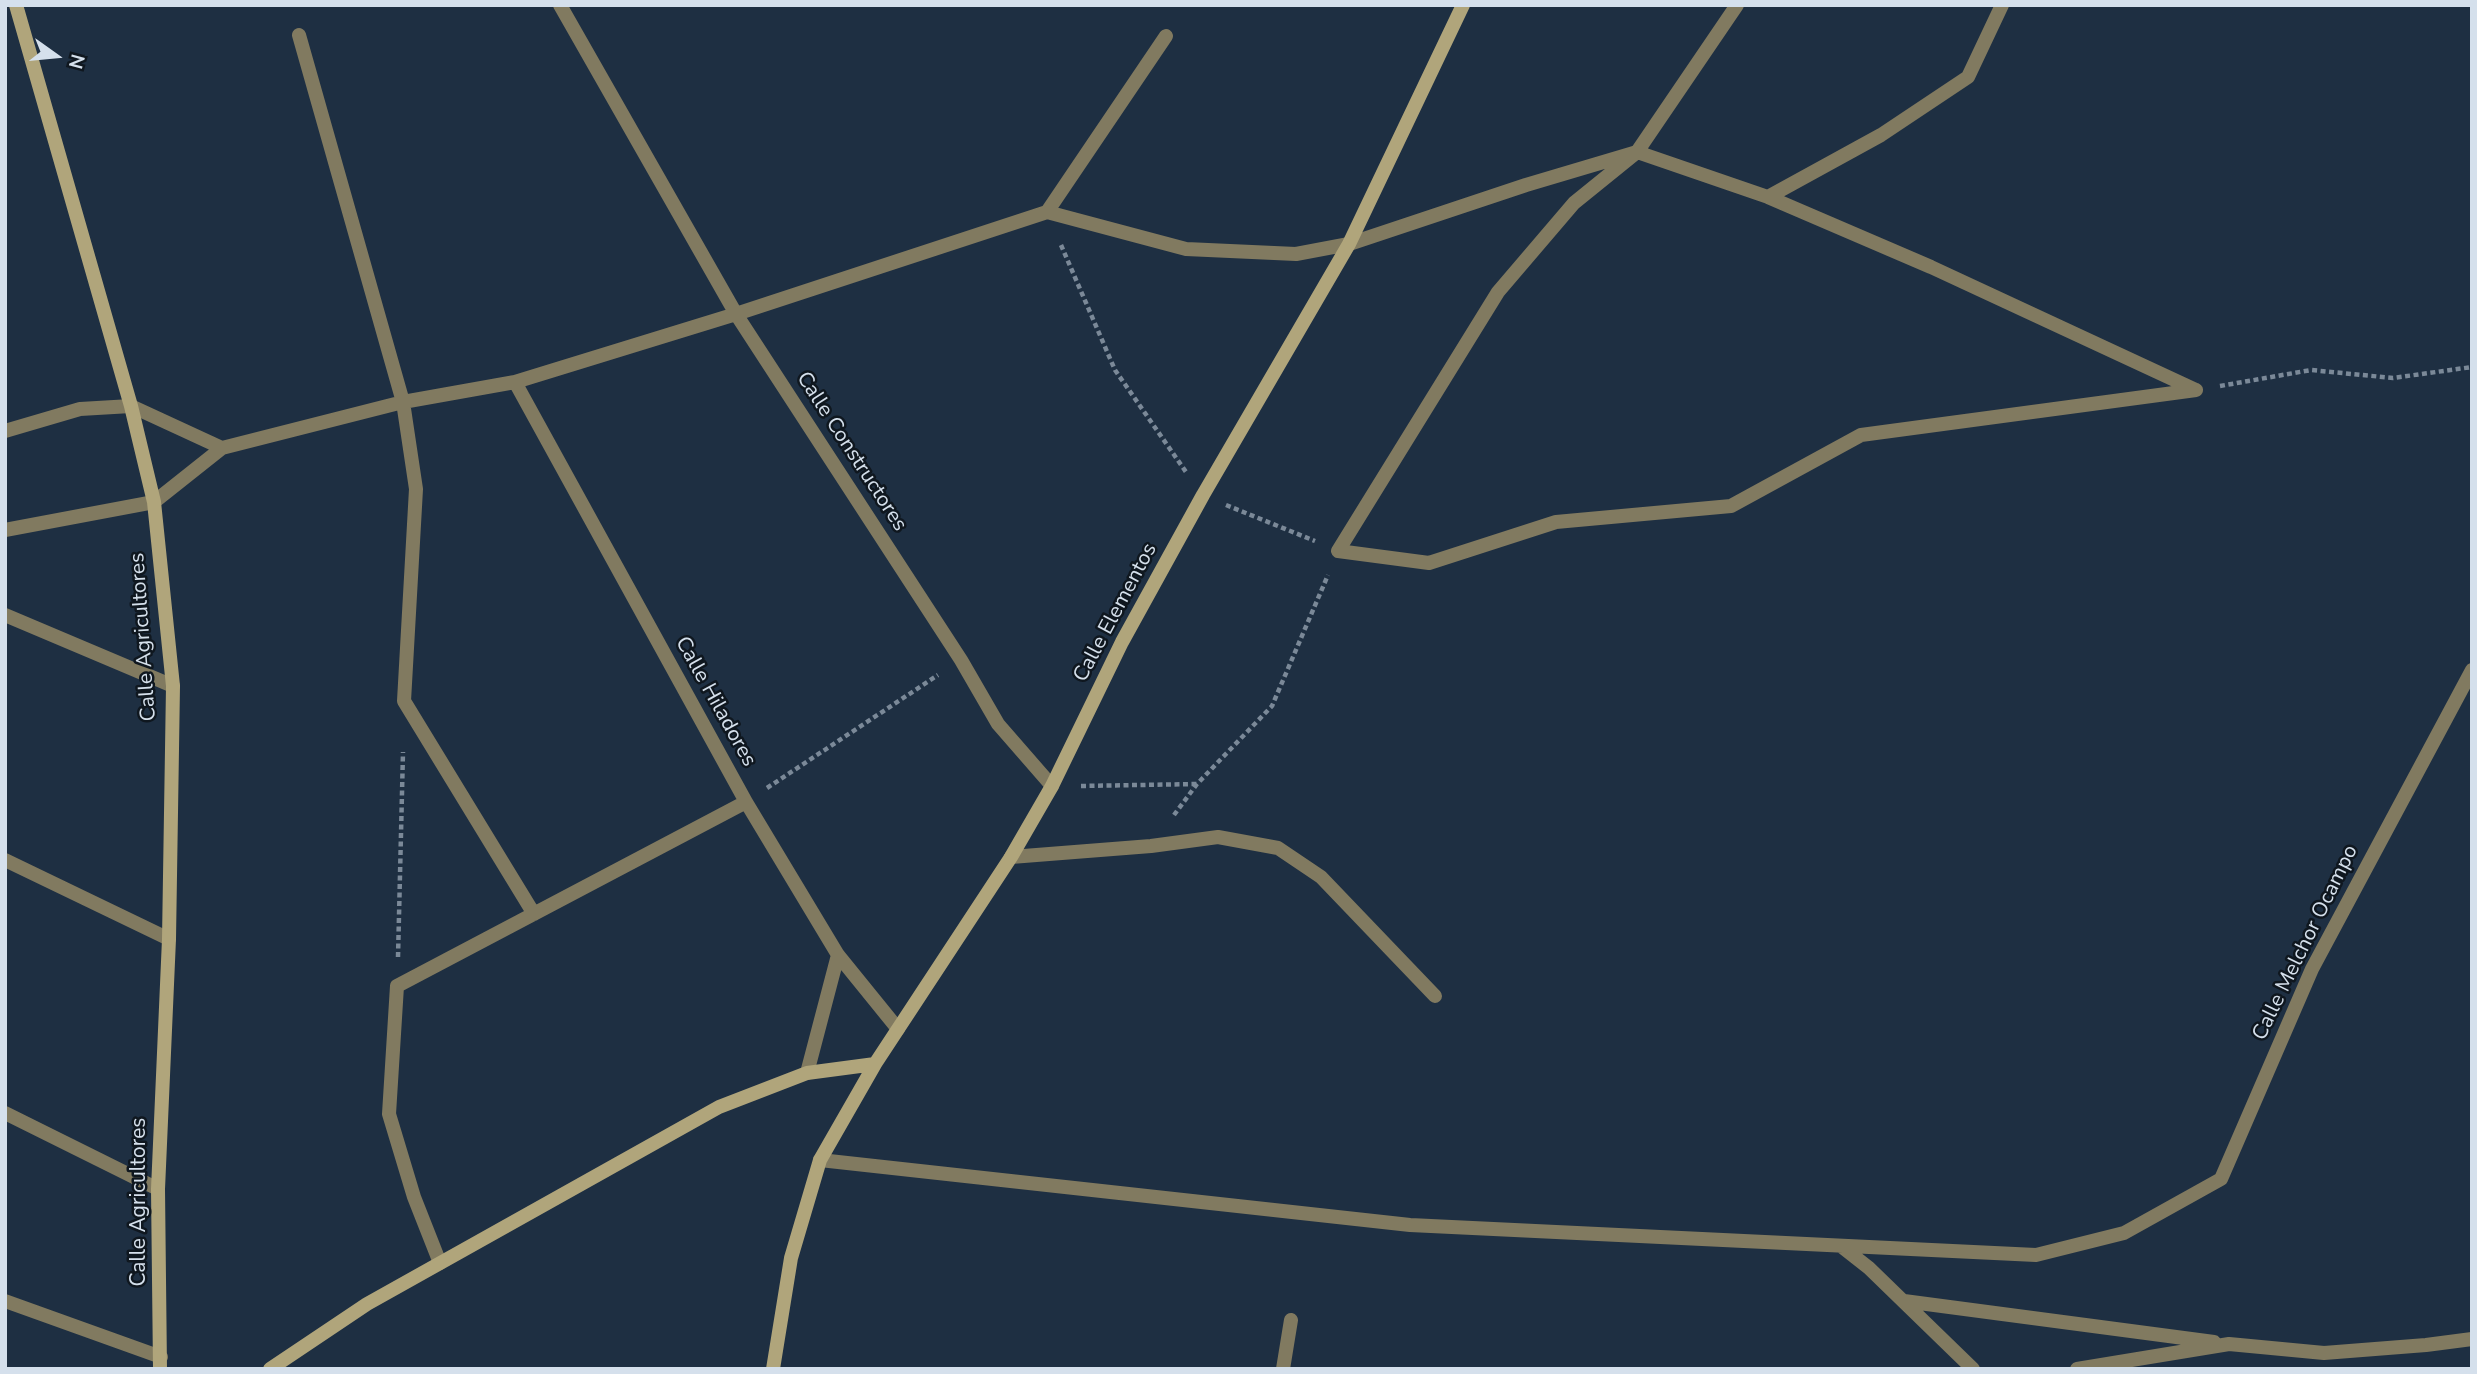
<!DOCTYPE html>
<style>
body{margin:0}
#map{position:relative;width:2477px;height:1374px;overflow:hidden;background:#1e2f42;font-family:"Nunito Sans",sans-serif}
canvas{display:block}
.frame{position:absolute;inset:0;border:7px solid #d5e0ec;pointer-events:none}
.north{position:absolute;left:21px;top:21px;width:70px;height:70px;-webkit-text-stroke:5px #0f171f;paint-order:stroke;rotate:105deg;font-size:19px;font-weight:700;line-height:28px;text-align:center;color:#d5e0ec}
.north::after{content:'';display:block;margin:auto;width:24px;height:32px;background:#d5e0ec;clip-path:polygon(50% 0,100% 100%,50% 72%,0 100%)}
</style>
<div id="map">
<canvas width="2477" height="1374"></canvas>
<div class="frame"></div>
<div class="north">N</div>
</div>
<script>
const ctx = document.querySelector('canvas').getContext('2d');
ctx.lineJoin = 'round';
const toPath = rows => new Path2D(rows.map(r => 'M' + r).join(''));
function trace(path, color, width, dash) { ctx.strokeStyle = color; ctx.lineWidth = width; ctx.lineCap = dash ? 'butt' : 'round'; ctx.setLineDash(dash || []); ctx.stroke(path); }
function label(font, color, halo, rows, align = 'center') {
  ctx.font = font + ' "Nunito Sans",sans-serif'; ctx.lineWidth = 5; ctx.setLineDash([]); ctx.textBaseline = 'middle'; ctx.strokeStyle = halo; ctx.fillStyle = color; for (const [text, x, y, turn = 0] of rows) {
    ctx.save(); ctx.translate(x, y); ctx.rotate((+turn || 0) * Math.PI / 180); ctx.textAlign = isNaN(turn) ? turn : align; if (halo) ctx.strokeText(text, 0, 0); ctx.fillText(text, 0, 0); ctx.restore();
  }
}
const path = toPath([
 [1061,245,1115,370,1186,472],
 [2220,386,2311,370,2393,378,2472,367],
 [1226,505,1315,541],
 [1081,786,1197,784],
 [767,788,938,675],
 [1174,815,1197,784,1272,706,1328,575],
 [398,957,403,752]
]);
const street = toPath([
 [560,5,736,314,961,660,998,724,1052,786],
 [1737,5,1637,152,1574,203,1498,292,1338,551,1429,563,1556,522,1731,506,1861,435,2196,390],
 [299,35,403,402,416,489,404,701,534,914],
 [1768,197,1881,135,1968,77,2002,5],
 [1047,212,1166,36],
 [515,382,746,802,838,955,898,1029],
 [5,431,80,409,131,406,222,448],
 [5,530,154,502,222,448,403,402,515,382,736,314,1047,212,1186,249,1296,254,1349,244,1526,185,1637,152,1768,197,1931,267,2196,390],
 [5,615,173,686],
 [1011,857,1151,846,1218,837,1278,848,1321,877,1435,996],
 [5,860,169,939],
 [807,1073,838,955],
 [5,1113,158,1189],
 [820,1160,1410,1225,2036,1255,2124,1233,2221,1179,2312,969,2472,670],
 [1841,1246,1869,1268,1973,1369],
 [440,1263,414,1197,389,1114,397,986,746,802],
 [5,1301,161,1357],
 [1904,1301,2214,1342],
 [1283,1369,1291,1320],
 [2077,1369,2229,1344,2324,1353,2426,1345,2472,1339]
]);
const secondary = toPath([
 [16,5,131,406,154,502,173,686,169,939,158,1189,160,1369],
 [270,1369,367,1304,719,1107,807,1073,875,1064],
 [773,1369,791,1258,820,1160,875,1064,1011,857,1052,786,1122,642,1203,495,1349,244,1463,5]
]);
const streetNames = [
 ["Calle Constructores",851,452,57],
 ["Calle Elementos",1116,613,-62],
 ["Calle Agricultores",144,637,-94],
 ["Calle Hiladores",715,702,61],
 ["Calle Melchor Ocampo",2306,943,-64],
 ["Calle Agricultores",140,1202,-90]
];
trace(path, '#7b8998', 4.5, [5, 3.5]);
trace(street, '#817a60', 14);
trace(secondary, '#b0a57b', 14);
label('21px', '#d5e0ec', '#0f171f', streetNames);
</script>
